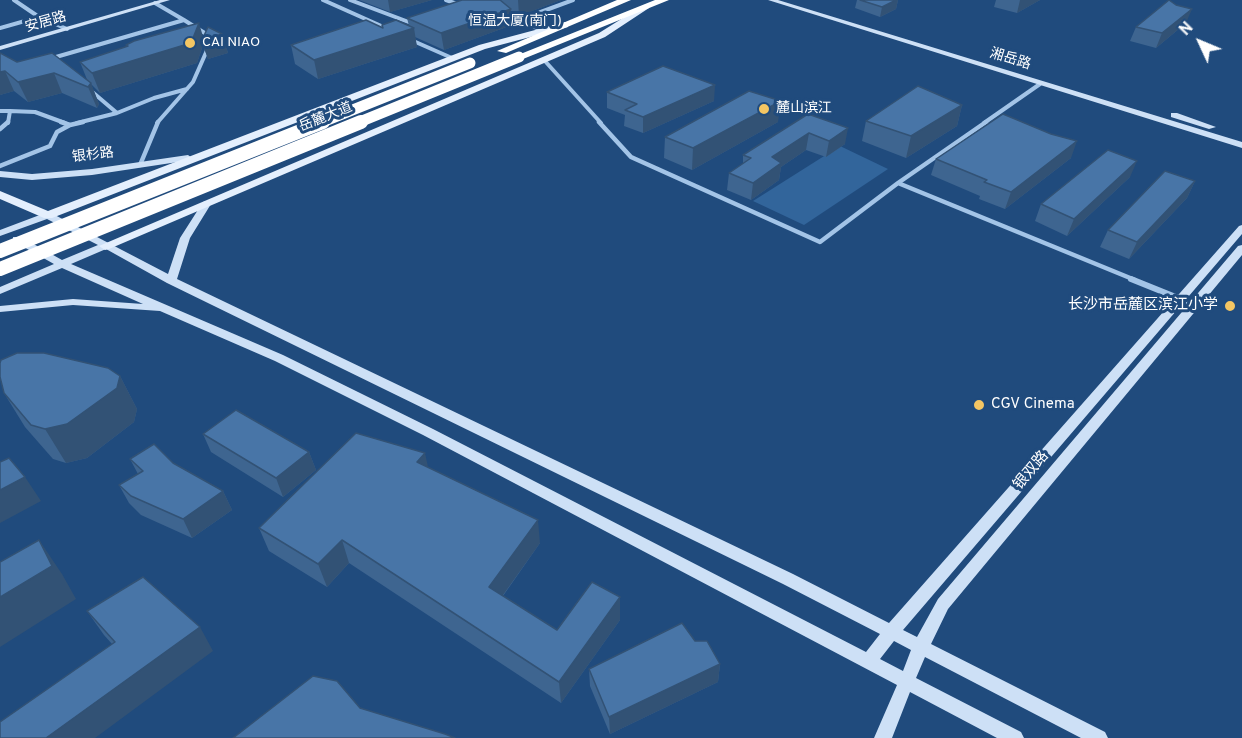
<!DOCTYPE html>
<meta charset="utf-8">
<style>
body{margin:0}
#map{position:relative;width:1242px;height:738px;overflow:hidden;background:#204b7d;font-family:Overpass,sans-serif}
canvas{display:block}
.north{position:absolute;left:1170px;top:12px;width:60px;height:60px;-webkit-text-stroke:4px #204b7d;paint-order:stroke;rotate:314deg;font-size:16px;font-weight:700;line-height:24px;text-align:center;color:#fff}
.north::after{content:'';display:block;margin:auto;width:21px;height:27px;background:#fff;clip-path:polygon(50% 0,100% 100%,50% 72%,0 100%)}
</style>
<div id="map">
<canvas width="1242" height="738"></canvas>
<div class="north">N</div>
</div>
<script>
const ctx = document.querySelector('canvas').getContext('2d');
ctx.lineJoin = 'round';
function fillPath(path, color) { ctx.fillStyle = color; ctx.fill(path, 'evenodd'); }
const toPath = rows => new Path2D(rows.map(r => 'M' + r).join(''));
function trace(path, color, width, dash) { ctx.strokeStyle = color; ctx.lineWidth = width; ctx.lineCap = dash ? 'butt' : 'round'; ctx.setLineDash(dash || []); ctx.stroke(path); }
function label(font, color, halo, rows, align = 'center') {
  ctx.font = font + ' Overpass,"Noto Sans SC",sans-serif'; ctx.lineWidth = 6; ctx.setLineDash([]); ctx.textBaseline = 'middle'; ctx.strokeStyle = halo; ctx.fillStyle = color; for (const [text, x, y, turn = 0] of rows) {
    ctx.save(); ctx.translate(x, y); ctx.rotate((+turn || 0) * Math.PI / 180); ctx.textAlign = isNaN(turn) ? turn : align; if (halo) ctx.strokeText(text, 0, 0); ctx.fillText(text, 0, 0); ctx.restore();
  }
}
const green = toPath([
 [840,146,888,169,804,225,753,201]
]);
const streetFar2 = toPath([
 [14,0,39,17,67,29],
 [323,0,388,29],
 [350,0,414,24],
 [446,0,460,5],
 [506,14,543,31],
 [184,20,211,37],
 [519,20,573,0],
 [0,28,39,17],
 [411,40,452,58],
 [49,59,184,20,155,3],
 [544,60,601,123],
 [90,90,117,113],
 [0,111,10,111,8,123],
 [10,111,35,112,65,123],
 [77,123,117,113,154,98,187,89],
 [157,123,193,82,208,48],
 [984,123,1040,84]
]);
const streetFar1 = toPath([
 [61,122,70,125,83,122],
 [599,122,631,157,820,242,898,183,1135,280],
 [0,129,8,122],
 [140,165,158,122],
 [0,166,50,146,57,132,70,125],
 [898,183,986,122]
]);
const street = toPath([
 [1131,279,1193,304]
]);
const secondary = toPath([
 [160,0,170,0,0,50,0,46,160,0],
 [768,0,778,0,1242,142,1242,148,768,0],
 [1171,113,1177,113,1216,127,1209,129,1171,117,1171,113],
 [188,155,192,158,191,160,92,175,32,180,0,177,0,171,32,174,92,169,188,155],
 [206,201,211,204,190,238,177,279,793,574,889,623,1239,226,1242,225,1242,234,903,630,917,637,938,599,1238,246,1242,245,1242,255,948,609,931,644,1105,732,1108,738,1081,738,925,657,916,678,1021,732,1024,738,997,738,910,692,892,738,874,738,897,685,423,435,275,361,160,311,73,305,0,312,0,306,73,299,143,304,62,268,0,294,0,287,54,264,13,241,13,237,21,237,62,260,98,245,47,219,0,236,0,230,45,213,51,213,168,274,180,238,203,202,206,201],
 [106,249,167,283,783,584,880,634,866,652,433,429,283,355,71,264,106,249],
 [894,641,911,650,903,671,880,659,894,641]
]);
const primary = toPath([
 [642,6,649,8,605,37,109,249,105,250,99,246,599,33,642,6],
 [565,22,568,23,568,27,485,49,52,218,44,218,0,199,0,191,48,211,479,45,565,22]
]);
const highway = toPath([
 [617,0,631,0,506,53,497,51,617,0],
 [655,0,669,0,523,59,513,57,655,0]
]);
const highwayBridgeFar1 = toPath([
 [320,123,470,63],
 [357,123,519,57]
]);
const highwayBridge = toPath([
 [0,251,323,122],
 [0,269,361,122]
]);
const wall = toPath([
 [359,0,432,0,390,12],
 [462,0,561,0,519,16,511,11,512,25,444,50,415,37,417,47,318,79,295,64,291,45,382,27,409,26,407,18],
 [857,0,898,0,896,9,880,17,855,8],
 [996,0,1040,0,1017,13,994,7],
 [1186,23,1156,48,1130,41,1136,27],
 [222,34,228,53,208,59,203,45,197,63,100,93,91,84,99,104,97,108,62,93,28,102,14,91,0,95,0,53,17,62,88,82,80,62,126,47,126,45,203,37],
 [607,92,714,101,643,133,624,126,625,115,607,108],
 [962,105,957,126,906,158,862,141,866,121],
 [808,114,845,144,826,157,806,150,781,167,779,180,751,200,727,190,729,173,743,164,743,155],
 [778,122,692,170,664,158,665,137],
 [1071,158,1005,209,979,199,980,196,931,175,936,159],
 [1130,177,1067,236,1035,221,1041,204],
 [1195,181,1187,198,1129,259,1100,247,1108,230],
 [120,376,137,409,134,422,87,458,66,463,53,459,25,427,4,393],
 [203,434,309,452,316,470,283,497,211,452],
 [130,459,173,463,223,491,232,510,192,538,141,515,129,503,119,485,138,474],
 [429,468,540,543,503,596,557,630,620,597,620,620,561,703,349,563,327,587,269,551,259,528],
 [87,611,213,651,112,644,104,635],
 [695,641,720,664,718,682,610,734,590,686,589,669]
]);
const shadedWall = toPath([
 [388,0,432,0,390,12],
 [518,0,561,0,519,16],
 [896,0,898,0,896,9,880,17,882,7],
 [1020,0,1040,0,1017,13],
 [511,9,512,25,444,50,441,33],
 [1192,9,1186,23,1156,48,1162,33],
 [199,23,204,40,222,34,228,53,208,59,203,45,197,63,100,93,92,73],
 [414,28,417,47,318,79,314,60],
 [5,71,14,91,0,95,0,72],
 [54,73,62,93,28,102,18,82],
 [91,83,99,104,97,108,88,87],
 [715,85,714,101,643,133,643,117],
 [781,101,778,122,692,170,693,148],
 [962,105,957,126,906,158,911,136],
 [848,128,845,144,826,157,829,141],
 [809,133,806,150,781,167,779,180,751,200,753,183,772,157],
 [1077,141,1071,158,1005,209,1011,192],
 [1137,161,1130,177,1067,236,1074,219],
 [1195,181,1187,198,1129,259,1137,242],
 [120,376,137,409,134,422,87,458,66,463,45,429],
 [309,452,316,470,283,497,276,478],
 [425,453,430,476,417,462],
 [25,477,41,501,0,523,0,490],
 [223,491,232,510,192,538,183,519],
 [538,520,540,543,493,609,489,587],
 [39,540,62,574,76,599,0,647,0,597],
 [342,540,349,563,327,587,318,564],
 [620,597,620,620,561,703,559,682],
 [200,627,213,651,95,738,46,738],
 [720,664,718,682,610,734,609,717]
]);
const building = toPath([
 [462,0,500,0,511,9,441,33,407,18,462,0],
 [860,0,896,0,882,7,860,0],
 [1169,0,1176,5,1192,9,1162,33,1136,27,1169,0],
 [366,20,383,28,382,25,396,20,414,28,314,60,291,45,366,20],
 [199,23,191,43,92,73,80,62,128,46,126,45,134,41,199,23],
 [208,27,222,34,202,40,208,27],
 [0,53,17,62,52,53,91,83,88,87,54,73,18,82,5,71,0,72,0,53],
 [663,66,715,85,643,117,625,110,637,104,607,92,663,66],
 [918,86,962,105,911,136,866,121,918,86],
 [749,91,781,101,693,148,665,137,749,91],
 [808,114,848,128,829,141,809,133,772,157,781,163,753,183,729,173,751,158,743,155,808,114],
 [1003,114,1051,134,1077,141,1011,192,984,182,987,180,936,159,1003,114],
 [1108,150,1137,161,1074,219,1041,204,1108,150],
 [1165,171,1195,181,1137,242,1108,230,1165,171],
 [17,353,44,353,108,368,120,376,117,388,67,424,45,429,31,425,4,393,0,377,0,363,1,360,17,353],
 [236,410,309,452,276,478,203,434,236,410],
 [356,433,425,453,417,462,538,520,489,587,557,630,592,582,620,597,559,682,342,540,318,564,259,528,356,433],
 [154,444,173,463,223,491,183,519,131,496,119,485,143,471,130,459,154,444],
 [9,458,25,477,0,490,0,462,9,458],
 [39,540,52,566,0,597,0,562,39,540],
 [143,577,200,627,46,738,0,738,0,722,115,642,87,611,143,577],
 [682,623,695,641,707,641,720,664,609,717,589,669,682,623],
 [313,676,337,681,360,708,445,734,455,738,233,738,313,676]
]);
const markers = [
 [190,43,6,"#f4c663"],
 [764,109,6,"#f4c663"],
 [1230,306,6,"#f4c663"],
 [979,405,6,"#f4c663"]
];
const farNeighbourhoodnames = [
 ["恒温大厦(南门)",515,22]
];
const farStreetnames = [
 ["安居路",46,23,-16],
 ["湘岳路",1010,60,17],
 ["岳麓大道",326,118,-22],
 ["银杉路",93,156,-7]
];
const farPoinames = [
 ["CAI NIAO",202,43],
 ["麓山滨江",776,109]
];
const poiNames = [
 ["长沙市岳麓区滨江小学",1218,306],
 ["CGV Cinema",991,405,"left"]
];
const streetNames = [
 ["银双路",1032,471,-50]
];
fillPath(green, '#32659b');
trace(streetFar2, '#a3c4e7', 4);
trace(streetFar1, '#a3c4e7', 4.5);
trace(street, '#a3c4e7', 6);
fillPath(secondary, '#cde0f6');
fillPath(primary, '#e4effd');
fillPath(highway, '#fff');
trace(highwayBridgeFar1, '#fff', 11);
trace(highwayBridge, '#fff', 14);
fillPath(wall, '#3e6590');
fillPath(shadedWall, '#325275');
fillPath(building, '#4875a7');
trace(building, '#325275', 1.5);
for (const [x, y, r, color] of markers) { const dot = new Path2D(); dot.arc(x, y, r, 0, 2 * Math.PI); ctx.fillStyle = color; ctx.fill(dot); trace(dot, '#204b7d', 2); }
label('14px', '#fff', '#204b7d', farNeighbourhoodnames);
label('14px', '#fff', '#204b7d', farStreetnames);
label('14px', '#fff', '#204b7d', farPoinames, 'left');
label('15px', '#fff', '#204b7d', poiNames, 'right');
label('15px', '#fff', '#204b7d', streetNames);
</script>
